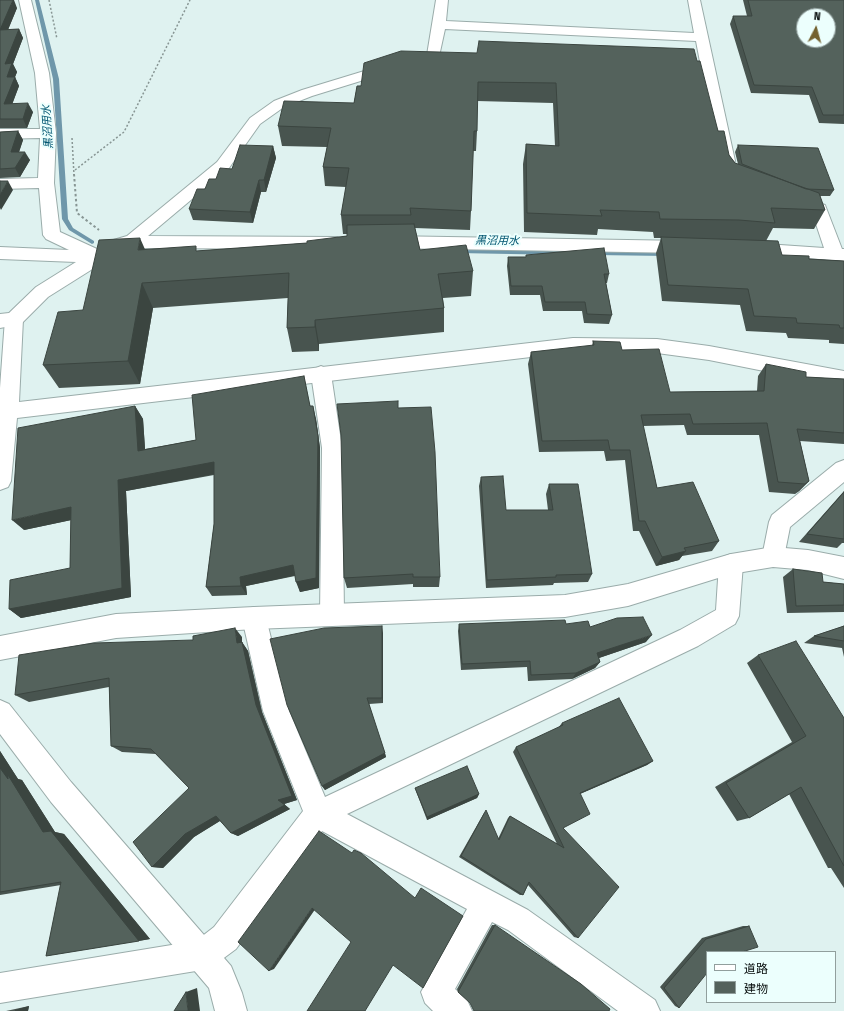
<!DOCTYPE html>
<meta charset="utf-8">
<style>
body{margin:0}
#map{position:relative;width:844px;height:1011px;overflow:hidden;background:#dff2f0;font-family:"Fira Sans Condensed","Noto Sans JP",sans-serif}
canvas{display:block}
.legend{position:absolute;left:706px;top:951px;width:130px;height:52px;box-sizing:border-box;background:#ecfffd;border:1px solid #919f9d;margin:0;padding:5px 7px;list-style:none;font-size:12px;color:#080e0d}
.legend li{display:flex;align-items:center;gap:8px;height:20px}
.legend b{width:20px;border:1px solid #919f9d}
.north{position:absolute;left:796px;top:8px;width:40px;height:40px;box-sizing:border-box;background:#ecfffd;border:1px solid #919f9d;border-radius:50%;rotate:6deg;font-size:11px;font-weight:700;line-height:16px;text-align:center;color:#080e0d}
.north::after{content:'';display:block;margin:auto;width:14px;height:18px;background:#73612f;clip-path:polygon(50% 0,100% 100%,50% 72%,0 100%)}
</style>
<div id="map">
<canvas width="844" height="1011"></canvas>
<ul class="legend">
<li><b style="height:5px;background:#fff"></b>道路</li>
<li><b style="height:11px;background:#54625c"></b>建物</li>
</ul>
<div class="north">N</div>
</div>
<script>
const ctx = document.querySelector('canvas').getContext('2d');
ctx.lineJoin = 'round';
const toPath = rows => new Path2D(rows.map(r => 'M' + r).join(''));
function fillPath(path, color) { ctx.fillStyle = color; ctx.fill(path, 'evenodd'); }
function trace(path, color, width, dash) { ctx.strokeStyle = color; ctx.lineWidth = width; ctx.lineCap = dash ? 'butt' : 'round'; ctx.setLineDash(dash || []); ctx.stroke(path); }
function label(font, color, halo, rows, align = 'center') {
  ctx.font = font + ' "Fira Sans Condensed","Noto Sans JP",sans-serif'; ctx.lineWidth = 4; ctx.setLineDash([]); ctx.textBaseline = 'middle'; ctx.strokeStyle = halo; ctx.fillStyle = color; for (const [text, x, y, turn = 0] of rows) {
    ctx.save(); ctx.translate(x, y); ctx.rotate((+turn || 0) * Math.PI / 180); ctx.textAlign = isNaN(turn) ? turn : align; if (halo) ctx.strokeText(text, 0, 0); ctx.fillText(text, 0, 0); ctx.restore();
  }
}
const stream = toPath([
 [35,0,39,0,59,79,68,219,73,228,94,241,94,243,92,244,69,230,62,219,53,79,35,0],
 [455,249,564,251,567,253,564,255,457,253,454,251,455,249],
 [593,251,666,252,669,254,666,256,595,255,592,253,593,251]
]);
const pathFar1 = toPath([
 [49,0,57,39],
 [72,138,74,175],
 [75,170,124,132,190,0]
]);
const path = toPath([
 [74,174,77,213,99,230]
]);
const minor = toPath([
 [19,0,31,0,49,73,56,133,54,183,60,232,97,249,110,241,127,236,217,162,250,118,274,101,302,90,384,65,427,55,436,0,448,0,446,21,694,33,688,0,700,0,735,161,733,164,727,166,721,164,719,161,696,41,445,29,438,61,393,71,312,96,284,107,260,124,229,168,148,236,337,237,343,239,346,243,343,247,337,249,126,248,48,297,21,324,0,328,0,314,9,313,36,287,76,262,0,259,0,247,69,250,46,239,43,235,39,188,0,189,0,179,38,178,40,138,0,139,0,129,40,129,35,73,19,0],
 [798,196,825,205,842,249,844,249,844,261,745,253,742,249,745,245,751,243,824,248,812,212,792,205,790,201,792,197,798,196],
 [388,236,687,241,693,243,696,247,693,251,687,253,388,248,382,246,379,242,382,238,388,236],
 [321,366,328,369,331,374,342,448,344,615,340,623,332,626,324,623,320,615,322,448,311,374,314,369,321,366],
 [844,460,844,482,790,527,784,557,781,564,773,567,765,564,762,557,769,522,772,515,836,463,844,460],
 [731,554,739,557,743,564,739,616,735,624,698,646,347,814,528,910,655,1000,660,1011,618,1011,508,930,492,922,455,989,467,1000,472,1011,433,1011,425,1003,421,992,467,909,322,831,236,949,213,966,202,970,0,1003,0,973,196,941,214,927,303,811,263,711,242,618,245,610,254,607,263,610,266,618,289,711,325,797,680,630,716,610,719,564,723,557,731,554]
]);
const tertiary = toPath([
 [14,312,21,314,23,319,19,402,573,338,657,339,709,346,844,371,844,387,709,360,657,353,573,352,17,418,11,481,8,487,0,490,0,388,5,319,7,314,14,312],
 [773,547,808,550,844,557,844,579,808,570,773,567,731,574,628,606,565,617,254,629,116,638,0,660,0,636,116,614,254,607,565,595,628,584,731,554,773,547],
 [0,700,9,704,71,782,231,966,242,993,247,1011,215,1011,209,988,51,802,0,734,0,700]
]);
const wall = toPath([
 [0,0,17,8,8,30,19,29,23,38,13,64,17,72,15,77,19,86,12,104,33,112,27,128,0,128],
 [743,0,844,0,844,124,819,123,809,95,751,93,730,24,733,16,747,16],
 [697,61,718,131,729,155,735,163,738,164,735,152,738,145,834,190,830,196,820,196,825,210,814,229,773,228,766,241,782,255,809,259,844,261,844,344,829,343,829,340,788,338,786,333,746,331,740,305,662,301,656,253,661,238,654,238,653,232,598,229,597,235,524,232,523,164,526,144,555,146,553,103,477,101,477,131,476,151,473,151,471,211,470,230,415,228,420,250,473,271,471,296,443,298,444,308,444,332,319,344,319,351,292,352,287,328,288,298,153,308,140,384,59,388,43,365,83,310,145,250,197,251,307,243,347,236,347,234,343,234,341,215,346,187,325,186,323,167,327,147,282,146,278,126,354,103,357,86],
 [18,131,23,140,19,152,30,160,20,177,0,178,0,132],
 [273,146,276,158,266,192,261,192,253,223,193,220,189,209,205,189,216,179,232,169],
 [508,257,609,274,607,283,606,283,612,315,609,324,584,323,582,311,543,311,540,295,510,295,507,266],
 [593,341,622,350,670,392,757,391,758,376,766,364,806,377,844,379,844,444,800,441,809,481,799,491,795,494,769,492,759,435,687,435,684,425,643,426,657,488,719,541,712,551,682,556,679,560,656,566,639,531,633,531,625,460,606,461,604,451,539,452,528,364,531,352,592,346],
 [304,376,310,406,316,419,320,448,319,588,300,592,295,576,246,586,247,595,212,596,206,587,214,524,214,475,126,491,131,597,21,618,9,609,70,568,71,520,24,530,135,406,143,419,145,449,196,440],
 [398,408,440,577,439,587,413,587,413,584,347,588,344,578],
 [481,477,506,510,548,510,546,494,549,484,592,574,588,582,554,583,553,585,486,588,479,486],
 [844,491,844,543,842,543,837,548,799,542],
 [793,569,823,582,844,584,844,612,787,613,783,577],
 [459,624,566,624,590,627,646,642,599,658,600,662,595,668,572,679,528,681,527,667,461,670,458,631],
 [844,626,844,657,842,648,804,643,814,636],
 [383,633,383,703,369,704,386,757,325,790,322,786],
 [242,637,242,642,248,651,262,712,297,800,284,804,290,809,238,836,231,833,220,821,194,837,163,868,152,867,189,788,156,754,122,752,111,746,109,687,29,702,15,695,193,640],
 [758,655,844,718,844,888,831,868,828,868,789,794,749,818,737,821,715,787,792,742,747,663],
 [562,723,653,761,647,765,580,794,563,828,578,938,574,937,528,885,523,895,520,895,459,857,484,813,498,839,508,818,510,816,557,844,513,752,516,747,558,728],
 [0,751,18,779,22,780,55,832,64,834,150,939,46,956,61,885,0,895],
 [415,788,479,794,477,798,427,820,416,791],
 [492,925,495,925,470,1002,458,992,457,989],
 [743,926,749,926,707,952,679,1008,675,1006,660,987,702,938],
 [29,1006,28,1011,6,1011]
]);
const shadedWall = toPath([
 [13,0,14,0,17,8,4,39,0,30],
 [19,29,23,38,13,64,17,72,15,77,19,86,9,113,4,104,5,64],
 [28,103,33,112,27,128,23,119],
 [18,131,23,140,16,161,11,152],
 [273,146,276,158,266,192,264,180],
 [25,152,30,160,20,177,15,168],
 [259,180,261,192,253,223,250,212],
 [8,181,13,190,1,210,0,208,0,195],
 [140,238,151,263,138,250],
 [142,283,153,308,140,384,128,361],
 [315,320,319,344,319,351,315,327],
 [135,406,143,419,146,463,138,451],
 [313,406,316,419,320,448,319,588,300,592,296,582],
 [214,462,220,473,126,491,131,597,21,618,9,609,122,588,118,480],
 [809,481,799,491,795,494,805,484],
 [71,507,81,518,24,530,12,520],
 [686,551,679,560,656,566,662,557],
 [293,565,297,575,246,586,247,595,241,586,240,577],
 [382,626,383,633,383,703,382,698],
 [235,628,242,637,242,642,248,651,262,712,297,800,284,804,278,800,256,705,237,643],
 [652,635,646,642,593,660,597,653],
 [600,662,595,668,572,679,576,673],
 [0,751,18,779,22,780,55,832,64,834,150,939,139,941,43,832,0,768],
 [385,753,386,757,325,790,322,786],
 [653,761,647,765,575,796,580,793],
 [479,794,477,798,427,820,427,817],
 [285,805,290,809,238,836,231,833],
 [216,816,223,819,194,837,163,868,152,867,185,834],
 [312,908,316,908,274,969,269,971],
 [197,988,200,1011,188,1011,186,992],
 [29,1006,28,1011,15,1011,15,1010]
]);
const building = toPath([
 [0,0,13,0,0,30,19,29,5,64,12,63,7,77,15,77,4,104,28,103,23,119,0,119,0,0],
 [748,0,844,0,844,115,823,115,812,87,754,85,733,16,752,16,748,0],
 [804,16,828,16,828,40,804,40,804,16],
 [479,41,694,49,697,61,700,61,718,131,724,131,729,155,735,163,819,193,825,210,771,208,775,223,739,220,660,219,659,212,600,210,602,216,527,213,526,144,559,146,556,83,478,82,477,131,474,131,471,211,410,208,411,215,341,215,349,168,323,167,331,128,278,126,284,101,354,103,357,86,361,86,364,63,401,51,477,53,479,41],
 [18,131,11,152,25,152,15,168,0,169,0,132,18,131],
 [240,145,273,146,264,180,259,180,250,212,189,209,197,189,205,189,209,179,216,179,220,168,232,169,240,145],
 [738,145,818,148,834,190,806,189,742,164,738,145],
 [0,181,8,181,0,195,0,181],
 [414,224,420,250,466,245,473,271,438,274,444,308,315,320,315,327,287,328,289,273,142,283,128,361,43,365,58,312,83,310,99,240,140,238,138,250,196,246,196,251,307,243,307,241,347,236,347,225,414,224],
 [661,237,778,241,782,255,809,256,809,259,844,261,844,328,840,328,839,325,797,323,796,318,754,316,748,289,668,285,661,237],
 [604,248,609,274,604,274,612,315,587,314,585,302,545,302,542,286,511,286,508,257,526,257,526,255,604,248],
 [593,341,620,342,622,350,659,349,670,392,764,391,766,364,806,372,806,377,844,379,844,433,797,429,809,481,805,484,778,482,767,423,693,424,690,414,641,415,657,488,693,482,719,541,684,548,686,551,662,557,645,521,639,521,630,450,610,450,608,440,542,441,531,352,594,345,593,341],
 [304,376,310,406,313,406,318,436,316,578,296,582,293,565,240,577,241,586,206,587,214,524,214,462,118,480,122,588,9,609,10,580,70,568,71,507,12,520,18,428,135,406,138,451,196,440,192,395,304,376],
 [398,401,398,408,431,407,435,452,440,577,413,577,413,574,344,578,341,435,337,404,398,401],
 [503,476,506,510,553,510,549,484,578,484,592,574,556,575,556,577,487,580,481,477,503,476],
 [844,492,844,539,807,534,844,492],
 [793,569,822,573,823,582,844,584,844,605,796,606,793,569],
 [643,617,652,635,597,653,600,662,576,673,531,675,530,661,462,664,459,624,565,620,566,624,588,621,590,627,617,618,643,617],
 [382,626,382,698,367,698,385,753,322,786,287,705,270,639,324,628,382,626],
 [844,626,844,641,814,636,844,626],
 [235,628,237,643,242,642,256,705,292,796,278,800,285,805,231,833,216,816,185,834,152,867,133,842,189,788,151,749,111,746,109,678,15,695,19,655,94,643,193,640,193,636,235,628],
 [796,641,844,718,844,866,801,787,749,818,726,783,806,736,758,655,796,641],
 [619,698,653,761,580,793,590,814,563,828,619,887,578,938,529,882,523,895,461,856,486,810,499,840,510,816,564,848,516,747,563,725,562,723,619,698],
 [467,766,479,794,427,817,415,788,467,766],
 [0,768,8,779,8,775,43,832,51,831,139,941,46,956,61,882,0,892,0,768],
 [319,831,352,853,354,850,361,853,415,898,421,888,463,916,423,988,393,965,365,1011,307,1011,351,942,312,908,269,971,238,942,319,831],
 [495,925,581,984,610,1009,609,1011,474,1011,470,1003,458,992,495,925],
 [749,926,758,947,742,952,707,952,707,973,679,1008,664,988,706,939,749,926],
 [186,992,188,1011,174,1011,186,992]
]);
const farWaternames = [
 ["黒沼用水",48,127,-94],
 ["黒沼用水",497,241,1]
];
fillPath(stream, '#6f97aa');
trace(minor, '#9aacaa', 2);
trace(tertiary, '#9aacaa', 2);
trace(pathFar1, '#889694', 1.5, [2, 2]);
trace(path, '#889694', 2, [2.5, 2.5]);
fillPath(minor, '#fff');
fillPath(tertiary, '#fff');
fillPath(wall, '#48544f');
fillPath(shadedWall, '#3b4540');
fillPath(building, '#54625c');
trace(building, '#3b4540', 1);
label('italic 11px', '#015570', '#ecfffd', farWaternames);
</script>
